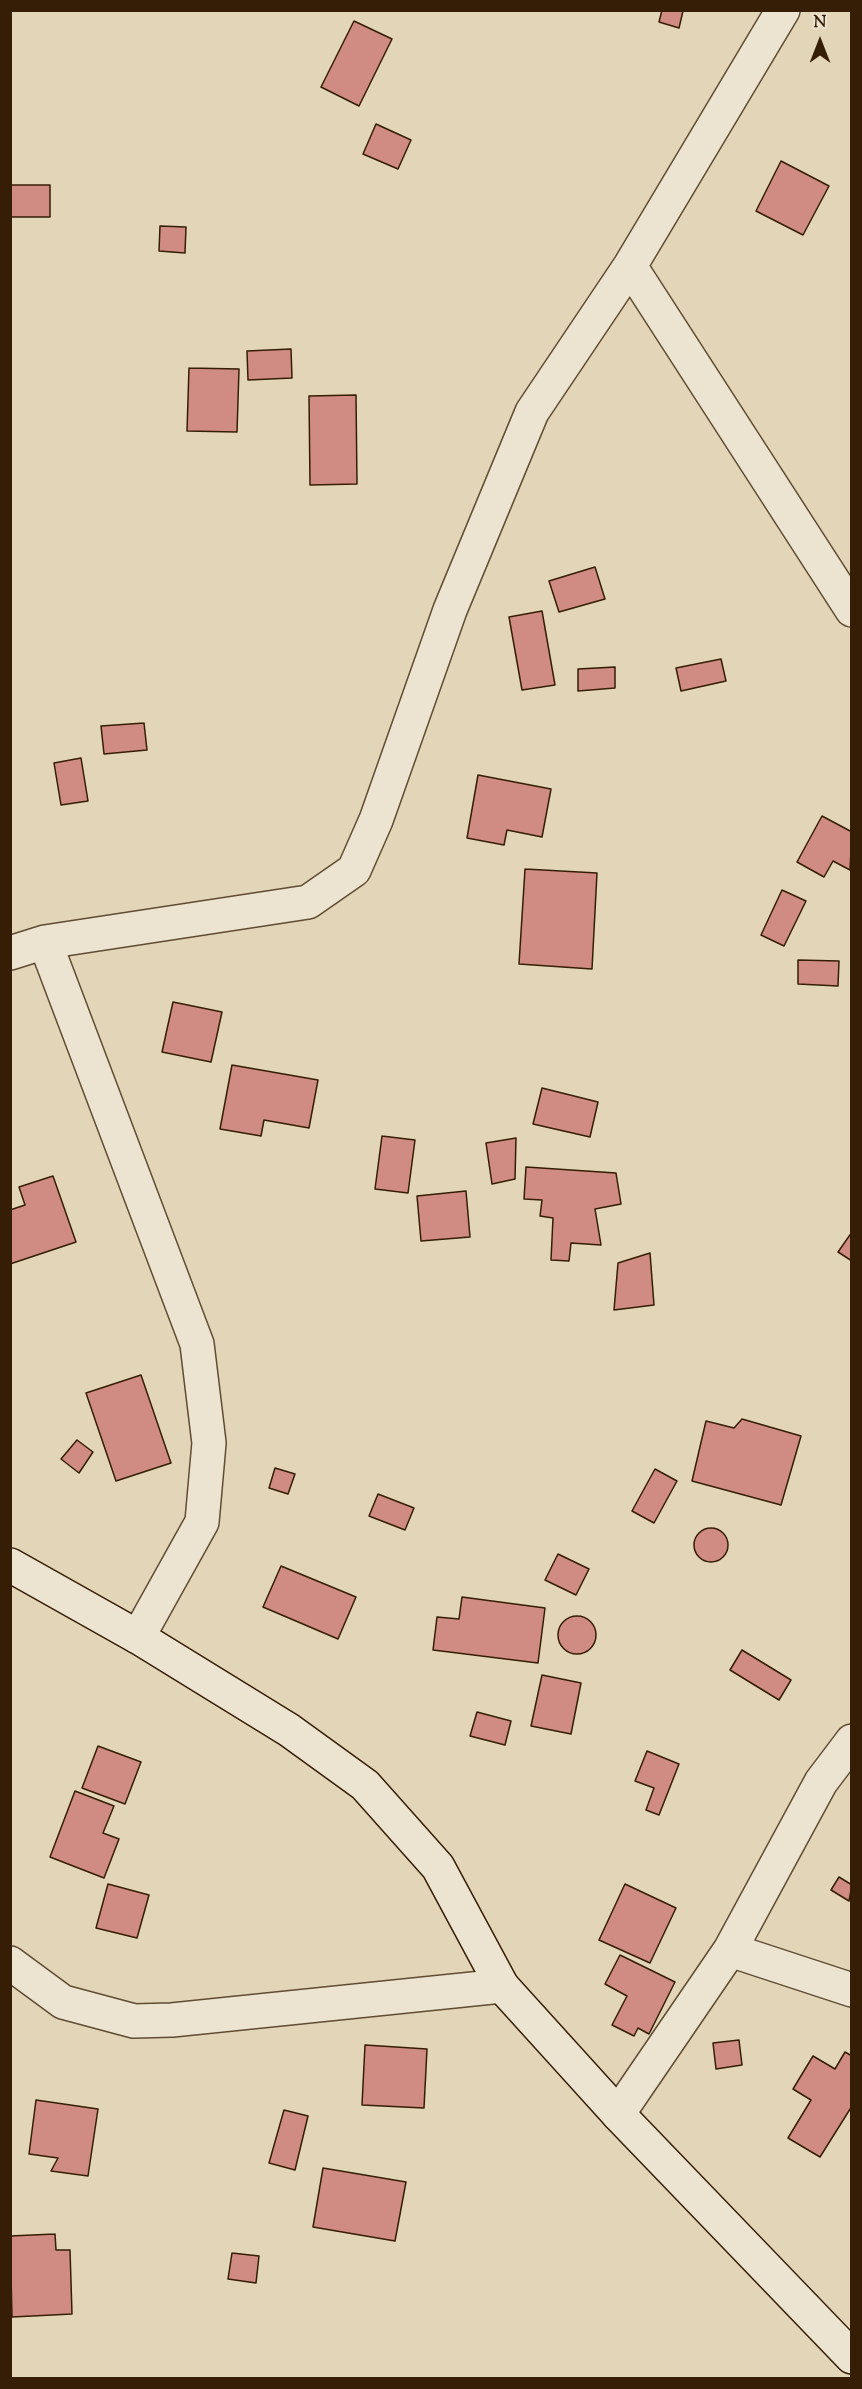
<!DOCTYPE html>
<style>
body{margin:0}
#map{position:relative;width:862px;height:2389px;overflow:hidden;background:#e2d5b8;font-family:"Sorts Mill Goudy",serif}
canvas{display:block}
.frame{position:absolute;inset:0;border:12px solid #351e05;pointer-events:none}
.north{position:absolute;left:790px;top:12px;width:60px;height:60px;-webkit-text-stroke:4px #ece4d1;paint-order:stroke;rotate:0deg;font-size:16px;font-weight:700;line-height:24px;text-align:center;color:#351e05}
.north::after{content:'';display:block;margin:auto;width:21px;height:27px;background:#351e05;clip-path:polygon(50% 0,100% 100%,50% 72%,0 100%)}
</style>
<div id="map">
<canvas width="862" height="2389"></canvas>
<div class="frame"></div>
<div class="north">N</div>
</div>
<script>
const ctx = document.querySelector('canvas').getContext('2d');
ctx.lineJoin = 'round';
function fillPath(path, color) { ctx.fillStyle = color; ctx.fill(path, 'evenodd'); }
const toPath = rows => new Path2D(rows.map(r => 'M' + r).join(''));
function trace(path, color, width, dash) { ctx.strokeStyle = color; ctx.lineWidth = width; ctx.lineCap = dash ? 'butt' : 'round'; ctx.setLineDash(dash || []); ctx.stroke(path); }
const building = toPath([
 [662,10,683,11,679,28,659,22,662,10],
 [354,21,392,39,359,106,321,87,354,21],
 [376,124,411,140,398,169,363,154,376,124],
 [781,161,829,186,803,235,756,211,781,161],
 [10,185,50,185,50,217,10,217,10,185],
 [160,226,186,227,185,253,159,251,160,226],
 [291,349,292,378,248,380,247,351,291,349],
 [189,368,239,369,237,432,187,431,189,368],
 [356,395,357,484,310,485,309,396,356,395],
 [595,567,605,599,559,612,549,581,595,567],
 [542,611,555,685,522,690,509,617,542,611],
 [721,659,726,681,681,691,676,668,721,659],
 [615,667,615,688,578,691,578,669,615,667],
 [144,723,147,750,104,754,101,726,144,723],
 [81,758,88,801,61,805,54,763,81,758],
 [478,775,551,789,542,837,507,830,504,845,467,838,478,775],
 [822,816,852,832,850,870,833,861,824,877,797,862,822,816],
 [525,869,597,873,592,969,519,964,525,869],
 [782,890,806,901,784,946,761,935,782,890],
 [798,960,839,961,838,986,798,984,798,960],
 [173,1002,222,1012,211,1062,162,1052,173,1002],
 [232,1065,318,1080,309,1128,264,1120,261,1136,220,1129,232,1065],
 [542,1088,598,1102,590,1137,533,1124,542,1088],
 [382,1136,415,1140,408,1193,375,1189,382,1136],
 [516,1138,515,1179,492,1184,486,1143,516,1138],
 [526,1167,616,1173,621,1204,595,1209,601,1245,571,1243,569,1261,551,1260,553,1218,540,1216,542,1200,524,1199,526,1167],
 [53,1176,76,1242,10,1264,10,1210,25,1205,19,1187,53,1176],
 [466,1191,470,1237,421,1241,417,1196,466,1191],
 [852,1232,852,1261,838,1252,852,1232],
 [650,1253,654,1305,614,1310,618,1263,650,1253],
 [141,1375,171,1463,116,1481,86,1393,141,1375],
 [742,1419,801,1436,781,1505,692,1481,706,1421,734,1428,742,1419],
 [77,1440,93,1452,79,1473,61,1459,77,1440],
 [275,1468,295,1474,288,1494,269,1488,275,1468],
 [655,1469,677,1481,654,1523,632,1511,655,1469],
 [378,1494,414,1508,405,1530,369,1516,378,1494],
 '694 1545a17 17 0 1 1 34 0a17 17 0 1 1-34 0Z',
 [558,1554,589,1569,576,1595,545,1580,558,1554],
 [281,1566,356,1597,338,1639,263,1607,281,1566],
 [462,1597,545,1608,538,1663,433,1650,437,1617,459,1619,462,1597],
 '558 1635a19 19 0 1 1 38 0a19 19 0 1 1-38 0Z',
 [742,1650,791,1680,779,1700,730,1670,742,1650],
 [542,1675,581,1683,571,1734,531,1726,542,1675],
 [477,1712,511,1721,505,1745,470,1736,477,1712],
 [98,1746,141,1762,125,1804,82,1788,98,1746],
 [647,1751,679,1764,659,1815,646,1810,654,1788,635,1781,647,1751],
 [75,1791,114,1806,103,1833,119,1839,104,1878,50,1857,75,1791],
 [839,1877,852,1885,849,1901,831,1890,839,1877],
 [108,1884,149,1895,137,1938,96,1928,108,1884],
 [625,1884,676,1908,650,1963,599,1940,625,1884],
 [620,1955,675,1982,649,2034,638,2028,634,2036,612,2025,627,1996,605,1984,620,1955],
 [739,2040,742,2065,716,2069,713,2043,739,2040],
 [365,2045,427,2049,424,2108,362,2105,365,2045],
 [845,2052,852,2056,852,2106,820,2157,788,2138,811,2100,793,2089,813,2056,835,2069,845,2052],
 [36,2100,98,2109,88,2176,51,2171,58,2158,29,2154,36,2100],
 [284,2110,308,2116,295,2170,269,2163,284,2110],
 [323,2168,406,2182,395,2241,313,2227,323,2168],
 [55,2234,56,2250,70,2250,72,2314,12,2317,10,2236,55,2234],
 [232,2253,259,2256,256,2283,228,2279,232,2253]
]);
const street = toPath([
 [630,266,852,610],
 [45,942,197,1344,209,1443,202,1522,138,1637],
 [10,953,45,942,308,902,354,870,376,820,450,610,532,412,630,266,783,10],
 [730,1950,852,1990],
 [10,1963,63,2002,134,2021,172,2020,502,1986],
 [618,2114,730,1950,821,1782,852,1741]
]);
const secondary = toPath([
 [10,1565,138,1637,289,1730,365,1785,438,1867,502,1986,618,2114,852,2357]
]);
fillPath(building, '#d08b82');
trace(building, '#351e05', 1.5);
trace(street, '#604c32', 36);
trace(secondary, '#351e05', 36);
trace(street, '#ece4d1', 33);
trace(secondary, '#ece4d1', 33);
</script>
